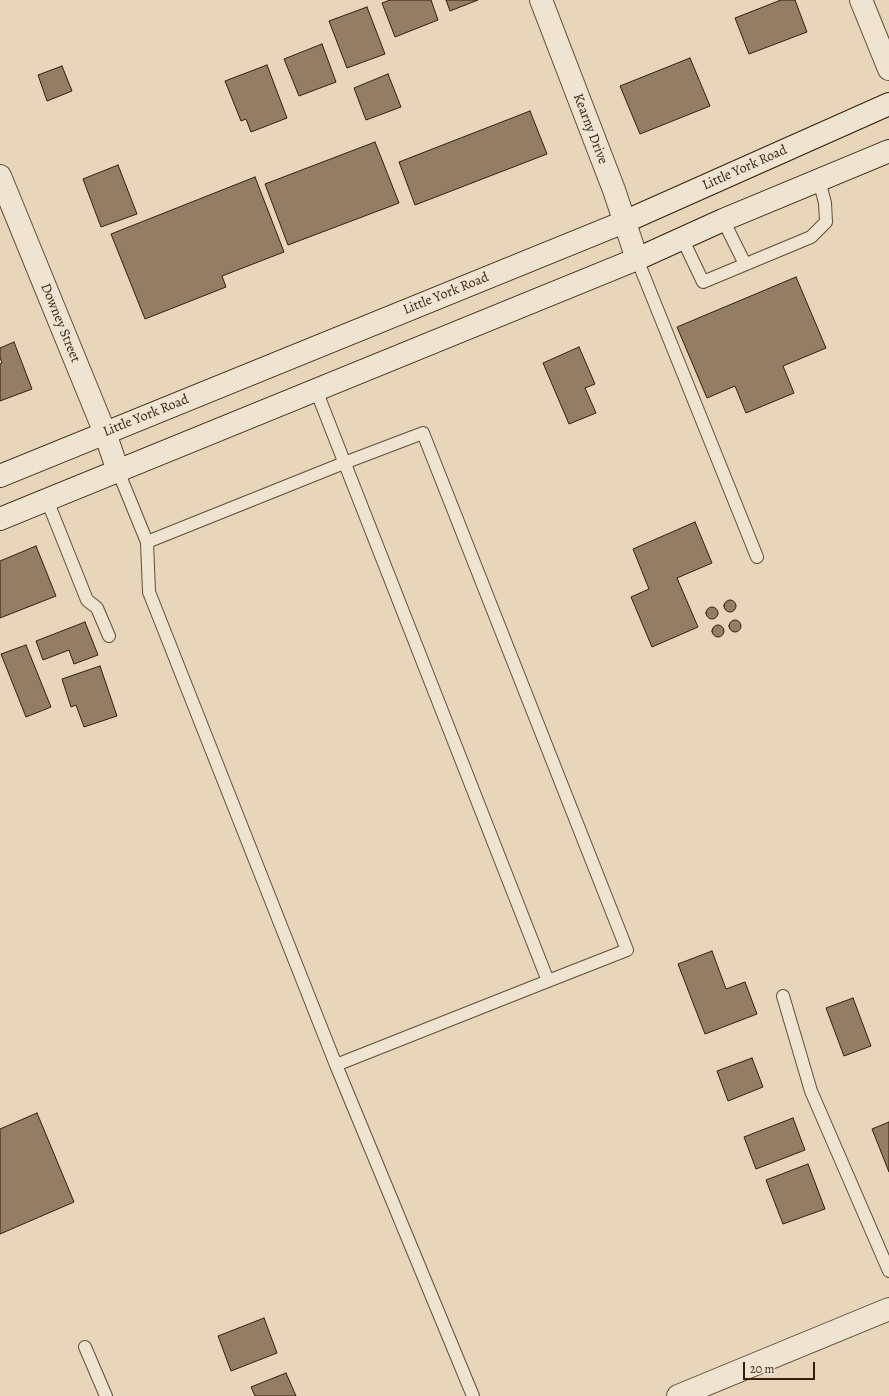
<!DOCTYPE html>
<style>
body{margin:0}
#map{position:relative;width:889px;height:1396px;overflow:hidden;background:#e7d6b9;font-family:Alegreya,serif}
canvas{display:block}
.scale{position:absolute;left:743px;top:1362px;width:72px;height:18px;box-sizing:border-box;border:2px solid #371e08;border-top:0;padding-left:5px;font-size:12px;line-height:14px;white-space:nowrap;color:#371e08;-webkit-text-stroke:3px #efe4d2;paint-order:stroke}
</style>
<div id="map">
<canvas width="889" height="1396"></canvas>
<div class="scale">20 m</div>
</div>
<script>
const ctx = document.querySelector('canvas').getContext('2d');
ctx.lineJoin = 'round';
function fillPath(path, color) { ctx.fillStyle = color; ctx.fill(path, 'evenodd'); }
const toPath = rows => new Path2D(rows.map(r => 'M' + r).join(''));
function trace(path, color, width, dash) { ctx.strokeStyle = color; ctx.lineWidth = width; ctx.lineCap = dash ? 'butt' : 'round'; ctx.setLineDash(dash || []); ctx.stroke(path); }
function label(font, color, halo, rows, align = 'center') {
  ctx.font = font + ' Alegreya,serif'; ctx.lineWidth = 3; ctx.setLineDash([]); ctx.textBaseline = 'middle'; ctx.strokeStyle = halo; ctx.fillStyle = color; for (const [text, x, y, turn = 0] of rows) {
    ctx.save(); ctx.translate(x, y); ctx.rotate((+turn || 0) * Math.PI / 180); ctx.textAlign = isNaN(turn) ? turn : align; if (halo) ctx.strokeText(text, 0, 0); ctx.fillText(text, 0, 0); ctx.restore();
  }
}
const building = toPath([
 [390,0,431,0,438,20,395,37,382,3,390,0],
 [446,0,478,0,450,11,446,0],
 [781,0,795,0,807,32,749,54,735,18,781,0],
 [367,7,385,54,347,68,329,21,367,7],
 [322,44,336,82,299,96,284,59,322,44],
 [690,58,710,106,640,134,620,86,690,58],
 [267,65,287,118,251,132,246,119,241,121,225,81,267,65],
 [62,66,72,91,47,101,38,75,62,66],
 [388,74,401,107,366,120,354,88,388,74],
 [530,111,547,154,415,205,399,162,530,111],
 [375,142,399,203,288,245,265,184,375,142],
 [118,165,137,214,101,227,83,179,118,165],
 [255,177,284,252,222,276,226,287,145,319,111,234,255,177],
 [796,277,826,348,783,366,794,393,746,413,735,386,707,398,677,327,796,277],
 [14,342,32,389,0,401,0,364,2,363,0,357,0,348,14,342],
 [579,347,595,384,585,388,596,413,569,424,543,363,579,347],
 [695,522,712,563,677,578,698,627,652,647,631,597,649,589,633,549,695,522],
 [36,546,56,596,0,618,0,561,36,546],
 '724 606a6 6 0 1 1 12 0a6 6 0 1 1-12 0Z',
 '706 613a6 6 0 1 1 12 0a6 6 0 1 1-12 0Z',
 '729 626a6 6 0 1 1 12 0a6 6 0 1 1-12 0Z',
 [85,622,98,655,74,664,69,650,43,660,36,641,85,622],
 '712 631a6 6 0 1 1 12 0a6 6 0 1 1-12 0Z',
 [26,645,51,707,26,717,1,654,26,645],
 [100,666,117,716,84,727,76,705,71,707,62,679,100,666],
 [712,951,726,989,745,982,757,1014,705,1034,678,964,712,951],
 [853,998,871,1046,844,1056,826,1008,853,998],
 [752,1058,763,1087,728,1101,717,1071,752,1058],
 [37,1113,74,1202,0,1234,0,1129,37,1113],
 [793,1118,805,1150,756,1169,744,1137,793,1118],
 [889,1122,889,1172,872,1129,889,1122],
 [808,1164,825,1209,783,1224,766,1180,808,1164],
 [264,1318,277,1353,231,1371,218,1336,264,1318],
 [286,1373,296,1396,255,1396,251,1387,286,1373]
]);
const service = toPath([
 [723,220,745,264],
 [682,238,703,282,811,237,826,222,825,203,819,180],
 [637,259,757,557],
 [118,471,147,542,344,463,423,433,627,950,548,981],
 [47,500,87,600,97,608,109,636],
 [147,542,149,592,336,1065,548,981,316,390],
 [783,996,811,1091,889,1271],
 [336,1065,473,1396],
 [85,1347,106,1396]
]);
const minor = toPath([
 [541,0,614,190,637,259],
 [861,0,889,69],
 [0,176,105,433,118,471],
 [678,1396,889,1309]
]);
const secondary = toPath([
 [0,476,624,222,889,104],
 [0,519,637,259,723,220,889,151]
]);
const streetNames = [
 ["Kearny Drive",590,129,69],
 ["Little York Road",745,168,-24],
 ["Little York Road",446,294,-22],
 ["Downey Street",60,323,68],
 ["Little York Road",146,416,-22]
];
fillPath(building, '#937e64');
trace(building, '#371e08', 1);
trace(service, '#634c34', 14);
trace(minor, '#634c34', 24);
trace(secondary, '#371e08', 24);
trace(service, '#efe4d2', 12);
trace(minor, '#efe4d2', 22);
trace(secondary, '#efe4d2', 22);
label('14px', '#371e08', '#efe4d2', streetNames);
</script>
